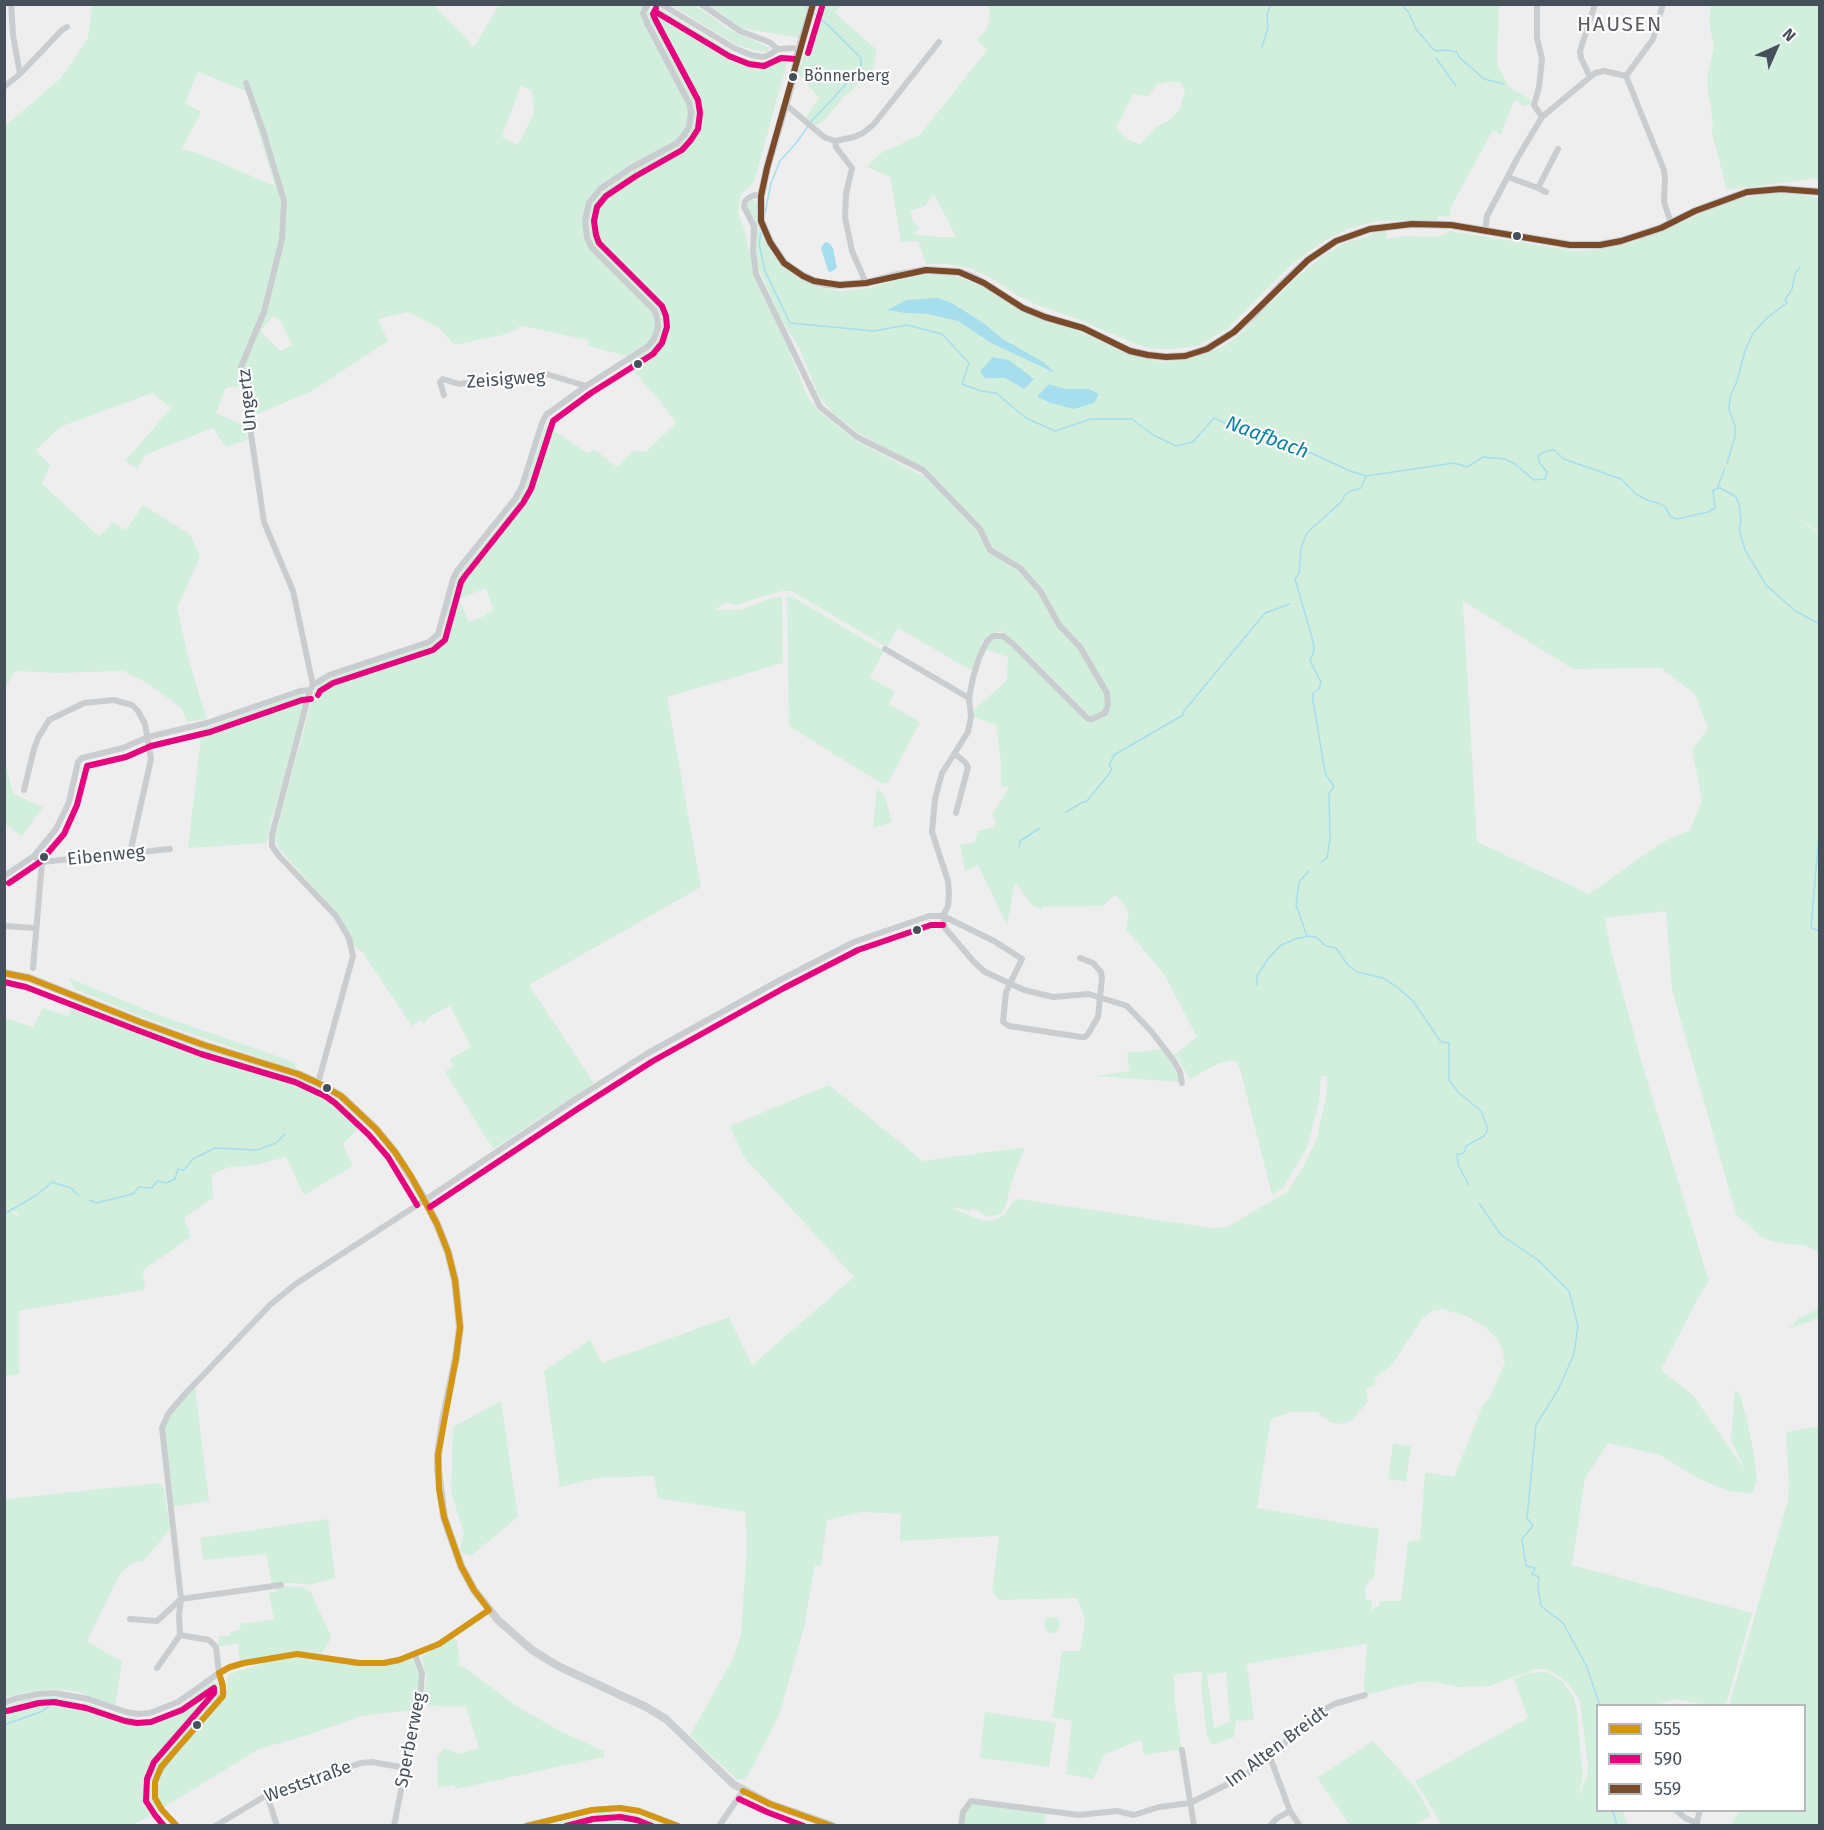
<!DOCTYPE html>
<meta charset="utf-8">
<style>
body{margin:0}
#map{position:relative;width:1824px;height:1830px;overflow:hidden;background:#efeeee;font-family:"Fira Sans",sans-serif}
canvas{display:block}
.frame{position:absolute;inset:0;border:6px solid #45505b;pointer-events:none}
.legend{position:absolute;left:1596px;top:1704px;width:210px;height:108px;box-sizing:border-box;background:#fff;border:2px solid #b5b9bd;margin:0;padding:8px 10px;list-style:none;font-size:18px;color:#45505b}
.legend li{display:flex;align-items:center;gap:12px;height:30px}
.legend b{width:30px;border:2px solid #b5b9bd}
.north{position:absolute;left:1746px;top:18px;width:60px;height:60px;-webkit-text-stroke:4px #fff;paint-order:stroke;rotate:45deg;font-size:16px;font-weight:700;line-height:24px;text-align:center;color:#45505b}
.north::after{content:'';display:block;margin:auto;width:21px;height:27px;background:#45505b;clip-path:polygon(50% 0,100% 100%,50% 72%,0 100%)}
</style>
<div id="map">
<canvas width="1824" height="1830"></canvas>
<div class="frame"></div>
<ul class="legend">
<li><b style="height:8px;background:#d39512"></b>555</li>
<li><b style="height:8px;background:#e5007d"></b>590</li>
<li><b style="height:8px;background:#7a4b2a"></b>559</li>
</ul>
<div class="north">N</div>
</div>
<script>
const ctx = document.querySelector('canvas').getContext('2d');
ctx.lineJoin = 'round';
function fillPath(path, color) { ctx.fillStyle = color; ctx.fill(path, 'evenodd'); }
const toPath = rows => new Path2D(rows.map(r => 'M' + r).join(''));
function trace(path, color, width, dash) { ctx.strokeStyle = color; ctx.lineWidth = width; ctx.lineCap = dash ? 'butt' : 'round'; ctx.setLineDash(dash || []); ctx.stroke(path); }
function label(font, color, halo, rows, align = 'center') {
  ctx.font = font + ' "Fira Sans",sans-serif'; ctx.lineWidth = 4.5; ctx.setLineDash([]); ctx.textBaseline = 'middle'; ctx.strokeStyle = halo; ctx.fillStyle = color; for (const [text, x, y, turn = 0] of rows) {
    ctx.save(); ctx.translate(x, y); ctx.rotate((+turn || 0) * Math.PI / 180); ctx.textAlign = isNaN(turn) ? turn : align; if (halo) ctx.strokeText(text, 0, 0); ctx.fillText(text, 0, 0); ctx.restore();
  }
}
const green = toPath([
 [1711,4,1819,5,1819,178,1727,190,1711,130,1713,130,1710,98,1708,97,1707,77,1714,48,1709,22],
 [92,5,434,5,474,47,499,5,647,5,650,13,655,7,660,8,741,58,760,62,776,58,788,60,754,182,742,193,739,204,738,213,744,228,755,279,787,344,808,398,820,412,855,440,925,477,929,472,859,433,834,414,819,397,799,348,778,314,757,264,755,219,748,210,747,206,751,199,757,202,759,228,772,254,784,268,800,279,821,288,841,291,871,288,891,280,914,275,951,274,983,286,1044,319,1081,332,1127,354,1162,362,1184,360,1207,353,1224,346,1242,332,1293,280,1320,258,1340,245,1386,230,1387,239,1402,236,1437,237,1450,231,1575,251,1601,249,1633,242,1667,229,1732,200,1762,194,1795,193,1819,198,1819,531,1794,516,1820,534,1819,1251,1803,1245,1786,1244,1771,1241,1761,1237,1736,1214,1672,990,1666,911,1605,918,1610,946,1641,1060,1709,1281,1698,1298,1661,1370,1693,1395,1745,1470,1731,1440,1735,1389,1741,1398,1746,1416,1753,1449,1757,1480,1752,1494,1729,1491,1699,1479,1660,1455,1608,1443,1585,1478,1572,1565,1752,1613,1726,1705,1707,1705,1676,1699,1659,1704,1598,1706,1598,1810,1622,1811,1628,1825,1442,1825,1415,1781,1528,1718,1514,1679,1528,1673,1546,1672,1554,1676,1562,1681,1574,1698,1577,1712,1583,1777,1577,1799,1587,1776,1588,1766,1580,1701,1571,1687,1558,1675,1544,1669,1536,1669,1490,1686,1458,1687,1436,1682,1419,1682,1365,1695,1364,1683,1367,1644,1247,1664,1254,1720,1236,1721,1234,1737,1212,1745,1207,1736,1201,1685,1202,1671,1174,1675,1175,1703,1182,1752,1177,1750,1144,1755,1141,1740,1105,1754,1093,1779,1066,1774,1072,1721,1052,1717,1062,1651,1080,1651,1085,1620,1077,1598,999,1600,992,1592,999,1536,900,1541,901,1514,862,1512,827,1520,821,1566,815,1565,804,1627,779,1716,746,1779,737,1780,690,1735,734,1657,741,1634,747,1546,745,1512,658,1498,654,1476,597,1478,560,1487,544,1371,590,1340,602,1363,729,1317,752,1365,854,1277,743,1156,730,1126,829,1085,923,1161,1025,1147,1011,1184,1006,1205,1002,1212,997,1215,985,1216,973,1208,970,1211,953,1207,954,1209,971,1216,985,1221,995,1220,1004,1215,1013,1201,1020,1199,1212,1228,1227,1227,1287,1192,1304,1166,1317,1138,1326,1097,1327,1077,1321,1076,1319,1102,1307,1148,1283,1188,1272,1195,1240,1069,1237,1062,1232,1060,1217,1064,1190,1079,1178,1059,1173,1056,1197,1037,1165,976,1139,944,1126,931,1129,911,1115,895,1103,906,1042,907,1041,910,1031,904,1015,882,1007,925,978,865,965,871,960,845,975,842,978,831,995,827,995,818,991,816,1009,787,1001,786,1001,762,996,725,974,717,974,710,1007,680,1008,657,984,649,987,641,1002,634,1003,631,997,632,983,640,972,671,898,628,887,647,791,591,782,591,735,605,727,602,714,610,740,610,774,597,782,597,783,663,667,697,701,887,529,985,594,1083,493,1149,445,1072,453,1066,450,1059,471,1047,450,1006,429,1017,424,1024,421,1020,412,1026,363,953,354,946,340,917,279,849,275,837,283,806,314,692,319,684,338,674,435,641,443,632,452,589,457,576,509,514,524,490,546,425,587,453,594,449,617,467,634,450,646,452,676,423,665,407,630,367,627,356,588,346,588,340,523,326,518,327,516,330,503,335,454,345,439,328,408,312,378,319,388,341,312,391,253,416,248,385,226,388,216,413,245,426,248,439,226,447,213,428,147,454,137,469,125,461,171,408,152,393,60,427,36,450,50,465,42,484,99,536,113,522,126,530,143,505,191,535,200,557,177,608,189,661,207,719,187,722,181,708,149,684,123,671,60,673,15,671,5,689,5,126,61,78,88,38],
 [198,72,246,91,275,186,198,153,182,149,201,112,185,103],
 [521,85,532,92,534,113,518,145,502,137],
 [952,303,982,322,1003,339,1045,363,1053,372,991,343,958,321,927,314,905,313],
 [273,316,281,322,292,345,280,351,261,331],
 [1005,378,1034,379,1024,389],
 [1049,384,1066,389,1037,396],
 [486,588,493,609,484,616,469,622,459,599],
 [1463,601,1573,669,1661,668,1695,694,1708,728,1692,750,1702,800,1690,830,1661,843,1589,894,1477,842],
 [1442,1309,1466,1316,1485,1327,1497,1339,1502,1348,1505,1362,1491,1395,1482,1407,1454,1477,1425,1472,1420,1539,1408,1542,1401,1601,1380,1601,1379,1606,1371,1610,1372,1600,1366,1600,1365,1590,1368,1581,1374,1578,1379,1529,1257,1508,1271,1419,1291,1412,1317,1412,1330,1422,1340,1424,1351,1421,1368,1402,1366,1390,1375,1384,1376,1378,1393,1363,1422,1319,1431,1311],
 [1226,1672,1230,1722,1214,1728,1207,1675],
 [671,5,695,5,728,29,770,48,768,52,756,51,735,44],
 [709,5,810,5,800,38,740,28],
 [820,5,841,5,835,13,877,50,872,74,859,83,843,98,825,120,814,126,806,117,819,98,798,73],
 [987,5,1499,5,1497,64,1509,87,1531,100,1530,105,1523,106,1517,100,1513,103,1501,135,1493,130,1451,207,1449,217,1438,216,1438,220,1377,221,1348,229,1324,241,1292,264,1226,330,1197,346,1174,349,1150,349,1133,343,1077,319,1037,305,1016,295,993,279,970,268,947,264,926,264,918,241,901,242,890,177,867,167,881,153,920,135,987,50,977,40,986,30,989,22,990,8],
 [1165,82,1180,82,1185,90,1180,108,1171,119,1158,126,1140,144,1126,139,1116,128,1133,94,1148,96,1157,85],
 [934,195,943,211,956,237,939,237,912,234,920,229,913,221,910,211,925,206],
 [787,597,793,597,884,651,870,677,895,692,889,704,920,722,888,783,882,784,789,726],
 [300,694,304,696,305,700,269,830,267,843,188,848,202,729],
 [4,757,13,794,43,807,22,836,5,824],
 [877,787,885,797,892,822,873,828],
 [69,978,156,1014,294,1062,297,1070,145,1018,75,989],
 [74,1000,109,1015,203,1047,297,1077,317,1086,335,1097,364,1123,343,1144,353,1166,304,1195,286,1157,256,1165,230,1167,212,1174,213,1198,184,1218,191,1237,143,1270,145,1290,19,1311,19,1374,5,1376,5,1207,17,1216,20,1215,5,1206,5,1018,33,1027,43,1008,68,1016],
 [1162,1049,1173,1064,1180,1082,1095,1076,1129,1071,1127,1053],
 [1819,1309,1819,1318,1788,1329,1800,1317],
 [195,1387,209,1501,173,1507,165,1428,168,1417],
 [501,1401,518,1517,471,1556,459,1552,464,1534,451,1492,453,1427],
 [1819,1426,1819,1825,1731,1825,1739,1811,1804,1810,1804,1706,1729,1705,1788,1500,1789,1485,1786,1432],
 [1393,1444,1411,1446,1406,1482,1388,1479],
 [159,1483,164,1488,170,1530,143,1561,135,1562,126,1568,119,1576,87,1641,122,1662,115,1706,75,1691,51,1689,21,1693,5,1698,5,1499],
 [328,1519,335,1578,310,1585,295,1583,272,1584,266,1554,203,1560,200,1538],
 [287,1586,302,1587,311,1592,331,1637,327,1646,321,1654,291,1652,258,1658,240,1665,238,1643,218,1647,219,1636,229,1636,231,1632,241,1629,240,1624,274,1619,269,1593,276,1592,276,1587],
 '1044 1625a8 8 0 1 1 16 0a8 8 0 1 1-16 0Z',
 [453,1638,457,1641,460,1667,464,1667,518,1707,560,1731,604,1751,604,1757,456,1789,454,1785,438,1788,437,1757,444,1748,459,1754,479,1748,466,1707,429,1706,423,1699,427,1675,425,1674,422,1656],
 [298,1658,367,1666,410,1659,415,1661,418,1668,420,1689,416,1700,412,1710,361,1716,311,1734,259,1749,169,1804,156,1814,132,1825,5,1826,5,1707,29,1699,55,1697,89,1704,122,1716,141,1720,156,1718,181,1706,211,1682,219,1684,220,1687,220,1693,224,1700,227,1696,228,1676,230,1674,276,1659],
 [985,1712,1056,1723,1049,1767,981,1758,980,1756],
 [1373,1741,1416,1788,1431,1816,1415,1825,1350,1825,1317,1778],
 [973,1803,1046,1812,1044,1825,963,1826,964,1813],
 [604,1812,629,1813,666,1825,545,1825]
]);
const water = toPath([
 [825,242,829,243,833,248,837,268,831,272,828,271,821,248],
 [937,298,952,303,982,322,1003,339,1045,363,1055,373,991,343,958,321,927,314,905,313,887,310,907,300],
 [993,357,1009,360,1034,379,1024,389,1005,378,985,378,980,371],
 [1049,384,1066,389,1089,389,1099,394,1094,403,1074,409,1050,403,1037,396]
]);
const stream = toPath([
 [803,4,809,9],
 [1401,4,1409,13,1416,29,1434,50,1437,51,1445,50,1457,52,1459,57,1484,79,1504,84],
 [1262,47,1268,28,1267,15,1271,4],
 [1436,58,1456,86],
 [811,122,861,68,861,58,830,27,815,14],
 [765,213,771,183,780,161,797,142,808,126],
 [761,233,759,244,765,271,790,323,874,331,907,325,942,334,969,363,962,384,981,391,996,393,1026,418,1055,431,1091,419,1132,419,1153,435,1176,446,1193,442,1214,418,1245,432,1300,448,1350,471,1366,476,1454,463,1467,467,1483,457,1505,459,1515,464,1534,480,1545,479,1547,472,1539,462,1538,455,1547,451,1554,450,1564,459,1621,479,1636,494,1649,501,1659,503,1665,507,1671,517,1677,519,1708,512,1715,508,1713,490,1720,488,1736,497,1739,504,1741,521,1739,529,1745,550,1766,585,1795,611,1820,624],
 [1727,463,1735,437,1735,426,1729,409,1730,397,1737,381,1745,351,1753,333,1768,317,1787,303,1785,300,1792,289,1795,274,1800,267],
 [1717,489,1725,468],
 [1066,812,1083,802,1086,802,1109,774,1112,769,1109,766,1114,755,1183,715,1184,711,1265,613,1290,604],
 [1820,822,1811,928,1820,931],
 [1019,847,1020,841,1040,828],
 [1321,862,1327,858,1330,839,1329,794,1334,786,1326,775,1324,767,1313,700,1313,693,1319,689,1321,682,1310,661,1314,651,1313,641,1295,579,1299,573,1301,548,1307,533,1341,502,1345,495,1351,491,1361,488,1366,476],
 [1309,871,1299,882,1296,905,1307,936,1316,937,1326,946,1336,948,1348,965,1357,972,1383,978,1397,987,1413,1001,1441,1042,1449,1043,1449,1080,1458,1092,1481,1111,1488,1129,1484,1136,1466,1146,1465,1151,1462,1154,1457,1154,1458,1165,1469,1185],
 [1257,985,1257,976,1268,959,1281,945,1298,938,1302,938,1307,936],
 [89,1200,96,1203,133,1194,139,1187,152,1188,157,1181,166,1183,175,1179,178,1169,184,1170,193,1159,215,1148,257,1150,276,1143,285,1134],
 [1479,1203,1501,1235,1538,1260,1569,1291,1578,1326,1574,1354,1558,1390,1536,1425,1527,1518,1533,1526,1522,1539,1526,1566,1535,1568,1532,1574,1539,1577,1538,1588,1541,1606,1563,1623,1586,1665,1600,1706],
 [4,1214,37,1195,52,1182,71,1188,79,1196],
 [1598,1724,1596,1729,1598,1732],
 [4,1725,43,1711,57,1699],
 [1611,1810,1614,1814,1617,1826]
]);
const street = toPath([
 [661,4,734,48,751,55,763,57,769,55,778,49,793,48,799,50],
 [701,4,740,31,769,42,778,49],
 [1537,4,1537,38,1542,59,1539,87,1534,105,1542,117],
 [20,74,62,30,67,27],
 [1626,76,1664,170,1665,179,1664,202,1671,223],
 [1626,76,1653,39,1663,4],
 [1590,77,1581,58,1580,51,1595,4],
 [246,83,264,134,284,201,282,239,264,312,241,367,264,522,293,591,313,685],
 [4,87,20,74,13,35,11,4],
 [785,104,824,137,835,141,854,137,863,133,874,124,939,42],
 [835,141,836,147,852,168,846,194,845,217,852,251,866,283],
 [1508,177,1538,188,1558,149],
 [1538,188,1546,192],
 [761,196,755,195,750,197,745,201,744,207,754,226,753,251,756,274,820,407,857,437,923,470,980,529,990,550,1020,568,1041,592,1059,625,1080,647,1107,693,1108,705,1105,713,1092,719,1088,719,1013,644,1003,636,993,636,987,641,979,658,973,678,969,698,971,716,968,732,942,773,935,799,932,832,948,881,949,894,948,906,943,916],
 [1485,231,1487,216,1518,157,1542,117,1595,73,1604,71,1626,76],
 [444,395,440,382,443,379,459,384,480,381,514,382,546,374,586,386],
 [885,649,969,698],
 [310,690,313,685,329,675,429,642,438,634,453,579,457,571,515,499,522,486,542,423,546,415,586,386,647,347,654,339,658,327,657,318,654,310,592,248,587,238,585,220,589,203,600,189,631,168,677,143,684,135,689,127,691,113,689,103,647,23,643,13,648,4],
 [310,690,272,835,272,846,279,856,336,916,349,938,353,956,318,1083],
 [955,754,965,762,968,767,956,813],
 [24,790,34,749,38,738,49,720,84,703,114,700,132,705,138,711,145,724,151,759,130,853],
 [42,862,170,849],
 [4,876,34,856,56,829,69,802,78,762,82,758,123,748,148,737,207,723,300,691,310,690],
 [943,916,945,928,974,962,985,972,1024,990,1053,997,1089,994,1127,1006,1151,1031,1174,1061,1180,1072,1182,1083],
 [4,926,35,928],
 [33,968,42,862,34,856],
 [130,1619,157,1621,181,1599,281,1585],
 [157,1668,180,1635,179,1616,181,1599,162,1428,168,1414,185,1394,271,1304,297,1283,425,1200,574,1100,648,1053,780,980,854,942,929,916,943,916,994,941,1022,959,1006,992,1003,1022,1009,1026,1081,1037,1085,1037,1088,1034,1098,1017,1102,978,1101,972,1093,963,1080,958],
 [4,1703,14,1699,38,1694,55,1693,88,1699,126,1712,138,1714,150,1713,178,1702,219,1673,230,1667,244,1663,297,1654,359,1663,384,1663,399,1660,439,1644,489,1610],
 [1182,1750,1194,1826],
 [1270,1757,1290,1811,1300,1826],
 [267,1795,277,1826],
 [1676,1810,1685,1818,1697,1823],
 [1696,1825,1700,1810],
 [177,1826,162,1810,155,1798,155,1782,158,1774,172,1754,223,1696,224,1693,219,1673,216,1647,209,1640,180,1635],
 [215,1826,267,1795,361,1763,372,1762,406,1768],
 [394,1826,421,1688,422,1673,415,1655],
 [525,1826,592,1810,620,1808,639,1811,679,1826],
 [719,1826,743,1791],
 [961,1826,963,1812,971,1801,1079,1815,1117,1811,1134,1815,1159,1807,1190,1803,1244,1776,1270,1757,1284,1744,1299,1726,1312,1717,1334,1704,1365,1695],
 [1270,1826,1276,1819,1290,1811]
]);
const secondary = toPath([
 [813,4,799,50,792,82,767,168,761,196,761,221,770,242,784,263,803,276,814,281,826,284,840,285,866,283,893,276,926,270,959,272,970,276,984,283,1023,308,1045,317,1083,328,1130,351,1148,355,1166,357,1185,356,1207,349,1234,332,1253,315,1282,284,1308,260,1336,241,1370,229,1412,224,1451,225,1570,245,1600,245,1621,241,1661,228,1695,211,1747,192,1781,189,1820,192],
 [4,973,29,978,140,1022,204,1045,298,1074,318,1083,341,1096,376,1129,395,1152,425,1200,437,1224,448,1252,455,1280,460,1327,456,1358,443,1420,438,1455,438,1470,444,1517,461,1566,474,1590,498,1620,532,1650,558,1666,646,1707,666,1719,733,1784,770,1804,833,1826]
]);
const bus1 = toPath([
 [4,973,29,978,140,1022,204,1045,298,1074,318,1083,341,1096,376,1129,395,1152,411,1176,437,1224,448,1252,455,1280,460,1327,456,1358,438,1455,439,1489,444,1517,461,1566,474,1590,489,1610],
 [219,1673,230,1667,244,1663,297,1654,359,1663,384,1663,399,1660,439,1644,489,1610],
 [743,1791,770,1804,832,1826],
 [177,1826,162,1810,155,1798,155,1782,161,1767,223,1696,223,1686,219,1673],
 [527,1826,592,1810,620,1808,639,1811,678,1826]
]);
const bus2 = toPath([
 [656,12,729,56,749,64,764,66,781,58,796,59],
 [808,53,822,7],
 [318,695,320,691,333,683,433,650,445,640,461,582,465,576,523,503,531,489,553,421,591,393,653,354,662,343,667,327,666,316,662,306,599,243,596,235,594,221,597,207,606,196,636,176,682,150,691,140,698,129,700,113,698,100,655,19,653,14,656,8],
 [9,883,40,862,64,834,77,805,87,766,126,757,151,746,210,732,302,700,311,699],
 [4,982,26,987,137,1030,201,1054,295,1082,325,1096,335,1103,369,1135,388,1157,417,1205],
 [430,1207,579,1108,653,1061,784,988,858,950,931,925,943,925],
 [7,1711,39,1703,54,1702,86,1708,125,1721,137,1723,151,1722,182,1710,214,1688,214,1693,154,1762,147,1779,146,1801,155,1815,164,1826],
 [739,1799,767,1812,804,1826],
 [566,1826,593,1819,620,1817,637,1820,652,1826]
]);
const bus3 = toPath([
 [813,4,767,168,761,196,761,221,770,242,784,263,803,276,814,281,840,285,866,283,926,270,959,272,984,283,1023,308,1045,317,1083,328,1130,351,1148,355,1166,357,1185,356,1207,349,1234,332,1308,260,1336,241,1370,229,1412,224,1451,225,1570,245,1600,245,1621,241,1661,228,1695,211,1747,192,1781,189,1820,192]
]);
const markers = [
 [793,77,5,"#45505b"],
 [1517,236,5,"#45505b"],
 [638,364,5,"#45505b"],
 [44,857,5,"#45505b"],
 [917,930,5,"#45505b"],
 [327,1088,5,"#45505b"],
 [197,1725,5,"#45505b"]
];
const busNames = [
 ["Bönnerberg",804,77]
];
const streetNames = [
 ["Zeisigweg",506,380,-4],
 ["Ungertz",248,400,-96],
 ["Eibenweg",106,856,-6],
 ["Sperberweg",411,1740,-79],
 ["Im Alten Breidt",1277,1747,-37],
 ["Weststraße",308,1782,-20]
];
const waterNames = [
 ["Naafbach",1267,438,21]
];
const quarterNames = [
 ["HAUSEN",1620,25]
];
fillPath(green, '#d2efdd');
fillPath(water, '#a6deed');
trace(stream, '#a6deed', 1.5);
trace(street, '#cacdcf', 6);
trace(secondary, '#cbcfd1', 8);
trace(bus1, '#d39512', 6);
trace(bus2, '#e5007d', 6);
trace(bus3, '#7a4b2a', 6);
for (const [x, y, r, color] of markers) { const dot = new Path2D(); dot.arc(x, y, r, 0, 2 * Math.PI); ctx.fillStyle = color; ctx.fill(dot); trace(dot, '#fff', 2); }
label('16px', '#45505b', '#fff', busNames, 'left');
label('18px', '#45505b', '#fff', streetNames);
label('italic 20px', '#0b81a0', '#fff', waterNames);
ctx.letterSpacing = '1.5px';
label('21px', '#5a5d62', '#fff', quarterNames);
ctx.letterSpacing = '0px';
</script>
